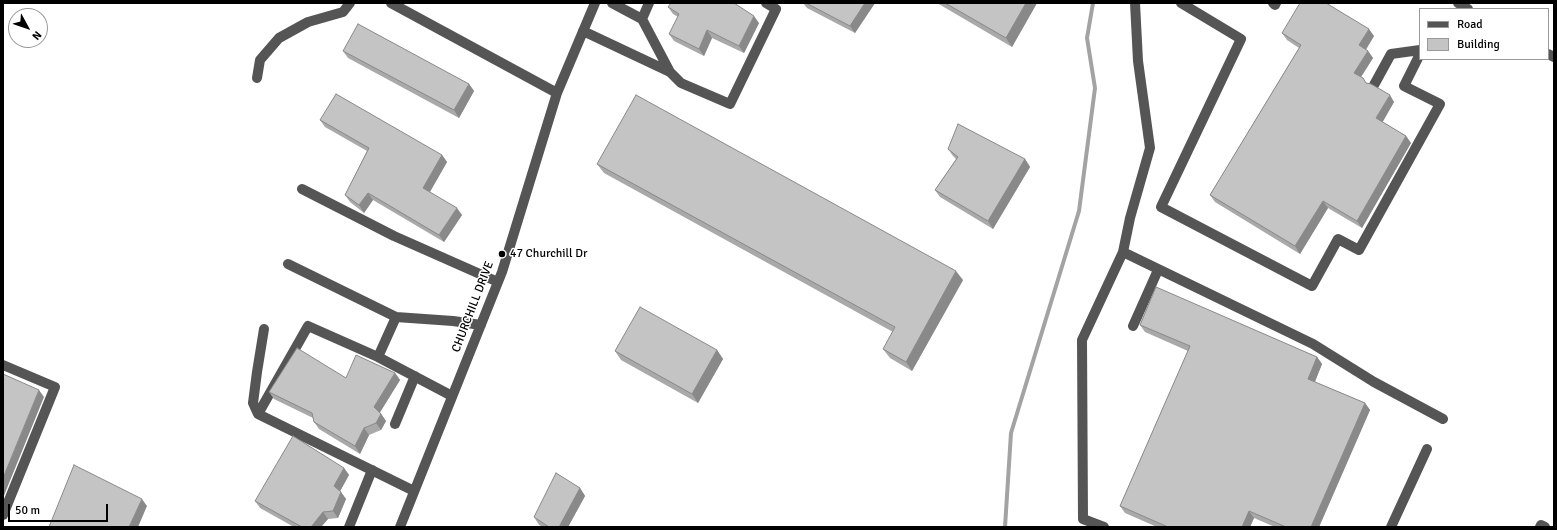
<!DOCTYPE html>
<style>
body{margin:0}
#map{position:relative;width:1557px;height:530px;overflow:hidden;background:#fff;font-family:Signika,sans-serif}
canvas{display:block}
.frame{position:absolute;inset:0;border:4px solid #000;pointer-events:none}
.legend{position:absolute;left:1419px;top:8px;width:130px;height:52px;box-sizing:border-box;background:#fff;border:1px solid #999;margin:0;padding:5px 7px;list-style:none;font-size:12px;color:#000}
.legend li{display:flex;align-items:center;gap:8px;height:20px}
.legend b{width:20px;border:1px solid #999}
.north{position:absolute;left:8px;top:8px;width:40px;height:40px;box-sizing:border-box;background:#fff;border:1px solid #999;border-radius:50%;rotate:130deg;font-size:11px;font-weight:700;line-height:16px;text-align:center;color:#000}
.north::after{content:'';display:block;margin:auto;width:14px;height:18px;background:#000;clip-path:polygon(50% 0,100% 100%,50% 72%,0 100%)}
.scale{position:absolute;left:8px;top:504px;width:100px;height:18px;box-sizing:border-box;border:2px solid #000;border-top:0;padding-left:5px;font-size:12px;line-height:14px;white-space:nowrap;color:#000;-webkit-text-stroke:3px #fff;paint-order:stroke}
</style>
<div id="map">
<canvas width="1557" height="530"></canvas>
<div class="frame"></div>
<ul class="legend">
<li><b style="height:5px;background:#555"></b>Road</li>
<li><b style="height:11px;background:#c4c4c4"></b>Building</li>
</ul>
<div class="north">N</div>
<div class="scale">50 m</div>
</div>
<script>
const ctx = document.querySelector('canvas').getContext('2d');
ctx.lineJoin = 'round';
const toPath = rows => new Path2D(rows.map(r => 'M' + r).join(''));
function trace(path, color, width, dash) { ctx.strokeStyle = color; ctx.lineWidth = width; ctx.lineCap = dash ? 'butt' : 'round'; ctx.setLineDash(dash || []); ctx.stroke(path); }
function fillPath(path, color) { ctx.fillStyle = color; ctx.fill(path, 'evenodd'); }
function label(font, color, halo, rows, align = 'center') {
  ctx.font = font + ' Signika,sans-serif'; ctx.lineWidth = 3; ctx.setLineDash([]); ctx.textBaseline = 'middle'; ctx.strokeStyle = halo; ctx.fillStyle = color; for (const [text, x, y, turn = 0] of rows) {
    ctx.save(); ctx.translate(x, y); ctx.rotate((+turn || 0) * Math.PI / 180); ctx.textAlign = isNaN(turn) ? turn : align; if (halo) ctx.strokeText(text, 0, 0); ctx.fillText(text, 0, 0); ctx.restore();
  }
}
const stream = toPath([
 [1005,527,1011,433,1079,211,1095,88,1087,38,1093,3]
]);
const minor = toPath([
 [391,3,557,93],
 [612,3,642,19,670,72,681,83,730,104,776,9,766,3],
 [1181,3,1241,39,1161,207,1312,286,1338,239,1359,250,1440,104,1404,86,1420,54],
 [1273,3,1275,5,1276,3],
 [1458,3,1468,9],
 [642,19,649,3],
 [583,31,670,72],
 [1548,54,1554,57],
 [257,78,260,60,279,38,308,22,343,12,350,3],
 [1374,85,1391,54,1420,50],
 [302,189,394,236,498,282],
 [1123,252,1313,344,1374,382,1443,419],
 [288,264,396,317],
 [1133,326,1158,270],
 [378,357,396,317,453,321,481,325],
 [3,365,55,387,3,515],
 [258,414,253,403,257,372,264,329],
 [395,424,415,376],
 [414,491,258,414,308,326,378,357,452,396],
 [349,527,372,470],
 [400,527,502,272,557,93,595,3],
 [1104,527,1083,519,1082,340,1123,252,1130,218,1150,148,1138,61,1135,3],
 [1391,527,1427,449],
 [1540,527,1541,525,1545,527]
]);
const wall = toPath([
 [803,3,875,3,855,33,807,8],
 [937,3,1037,3,1012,47],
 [668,7,759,23,744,53,712,38,704,56,674,41,669,34,678,17,673,14],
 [1282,33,1374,36,1366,50,1368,51,1373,58,1361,77,1363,78,1366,83,1394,102,1382,122,1406,136,1411,143,1362,228,1328,208,1300,254,1215,202,1210,195,1299,48,1287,40],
 [343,51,469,84,474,91,459,118,348,58],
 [320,120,442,155,447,162,430,192,462,215,444,242,373,200,364,213,350,202,345,195,367,151,325,127],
 [948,149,1025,159,1030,167,993,229,940,197,935,190,956,159,953,156],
 [597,164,963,280,912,371,890,358,883,349,893,332,604,173],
 [1140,325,1317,357,1322,364,1315,382,1365,403,1370,410,1319,527,1275,527,1254,518,1250,527,1157,527,1125,513,1120,506,1188,351,1145,332],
 [717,350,723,359,698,403,621,360,615,351],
 [395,373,400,380,380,412,386,421,381,430,369,435,360,454,319,429,314,422,313,418,274,399,269,392],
 [344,468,349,475,340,491,346,499,338,518,328,519,321,527,294,527,260,508,255,501],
 [580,488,585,496,568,527,543,527,539,525,534,517]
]);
const shadedWall = toPath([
 [865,3,875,3,855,33,850,26],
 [1026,3,1037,3,1012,47,1006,38],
 [754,16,759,23,744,53,739,46],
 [1369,29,1374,36,1364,52,1359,45],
 [707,30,712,38,704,56,699,49],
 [1368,51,1373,58,1359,80,1354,73],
 [469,84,474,91,459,118,454,110],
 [1390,95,1394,102,1381,125,1376,118],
 [1406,136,1411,143,1362,228,1357,221],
 [442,155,447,162,428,195,423,188],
 [1025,159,1030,167,993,229,988,221],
 [368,193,373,200,364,213,359,205],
 [1323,201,1328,208,1300,254,1295,246],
 [457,208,462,215,444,242,439,235],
 [956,271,963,280,912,371,906,362],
 [717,350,723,359,698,403,692,394],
 [1317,357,1322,364,1313,386,1308,379],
 [395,373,400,380,379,414,374,407],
 [39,390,44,397,3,498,3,478],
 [1365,403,1370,410,1319,527,1311,527],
 [381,414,386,421,381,430,376,423],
 [364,428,369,435,360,454,355,446],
 [344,468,349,475,339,493,334,486],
 [580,488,585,496,568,527,559,527],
 [341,492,346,499,338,518,333,511],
 [142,499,147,506,138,527,129,527],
 [1249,511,1254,518,1250,527,1242,527],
 [323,512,328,519,321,527,311,527]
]);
const building = toPath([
 [671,3,734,3,754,16,739,46,707,30,699,49,669,34,679,14,668,7,671,3],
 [806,3,865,3,850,26,806,3],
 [945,3,1026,3,1006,38,945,3],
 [1300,3,1326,3,1369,29,1359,45,1368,51,1354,73,1363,78,1366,83,1371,84,1390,95,1376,118,1406,136,1357,221,1323,201,1295,246,1210,195,1301,45,1282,33,1300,3],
 [358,24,469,84,454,110,343,51,358,24],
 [336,94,442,155,423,188,457,208,439,235,368,193,359,205,345,195,369,148,320,120,336,94],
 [636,95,956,271,906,362,883,349,895,327,597,164,636,95],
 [958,124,1025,159,988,221,935,190,958,157,948,149,958,124],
 [1156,287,1317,357,1308,379,1365,403,1311,527,1286,527,1249,511,1242,527,1168,527,1120,506,1190,346,1140,325,1156,287],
 [640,307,717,350,692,394,615,351,640,307],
 [297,348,346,378,356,355,395,373,374,407,381,414,376,423,364,428,355,446,314,422,312,413,269,392,297,348],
 [3,374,39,390,3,478,3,374],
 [293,436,344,468,334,486,341,492,333,511,323,512,311,527,302,527,255,501,293,436],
 [74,465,142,499,129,527,49,527,74,465],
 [556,473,580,488,559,527,549,527,534,517,556,473]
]);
const markers = [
 [502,254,4,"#000"]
];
const poiNames = [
 ["47 Churchill Dr",510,254]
];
const streetNames = [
 ["CHURCHILL DRIVE",473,307,-69]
];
trace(stream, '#a3a3a3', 4);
trace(minor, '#555', 10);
fillPath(wall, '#a9a9a9');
fillPath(shadedWall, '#898989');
fillPath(building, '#c4c4c4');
trace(building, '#898989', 1);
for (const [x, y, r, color] of markers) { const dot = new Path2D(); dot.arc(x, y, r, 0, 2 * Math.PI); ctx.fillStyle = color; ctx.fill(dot); trace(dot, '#fff', 1.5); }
label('12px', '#000', '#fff', poiNames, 'left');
label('12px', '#000', '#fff', streetNames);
</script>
